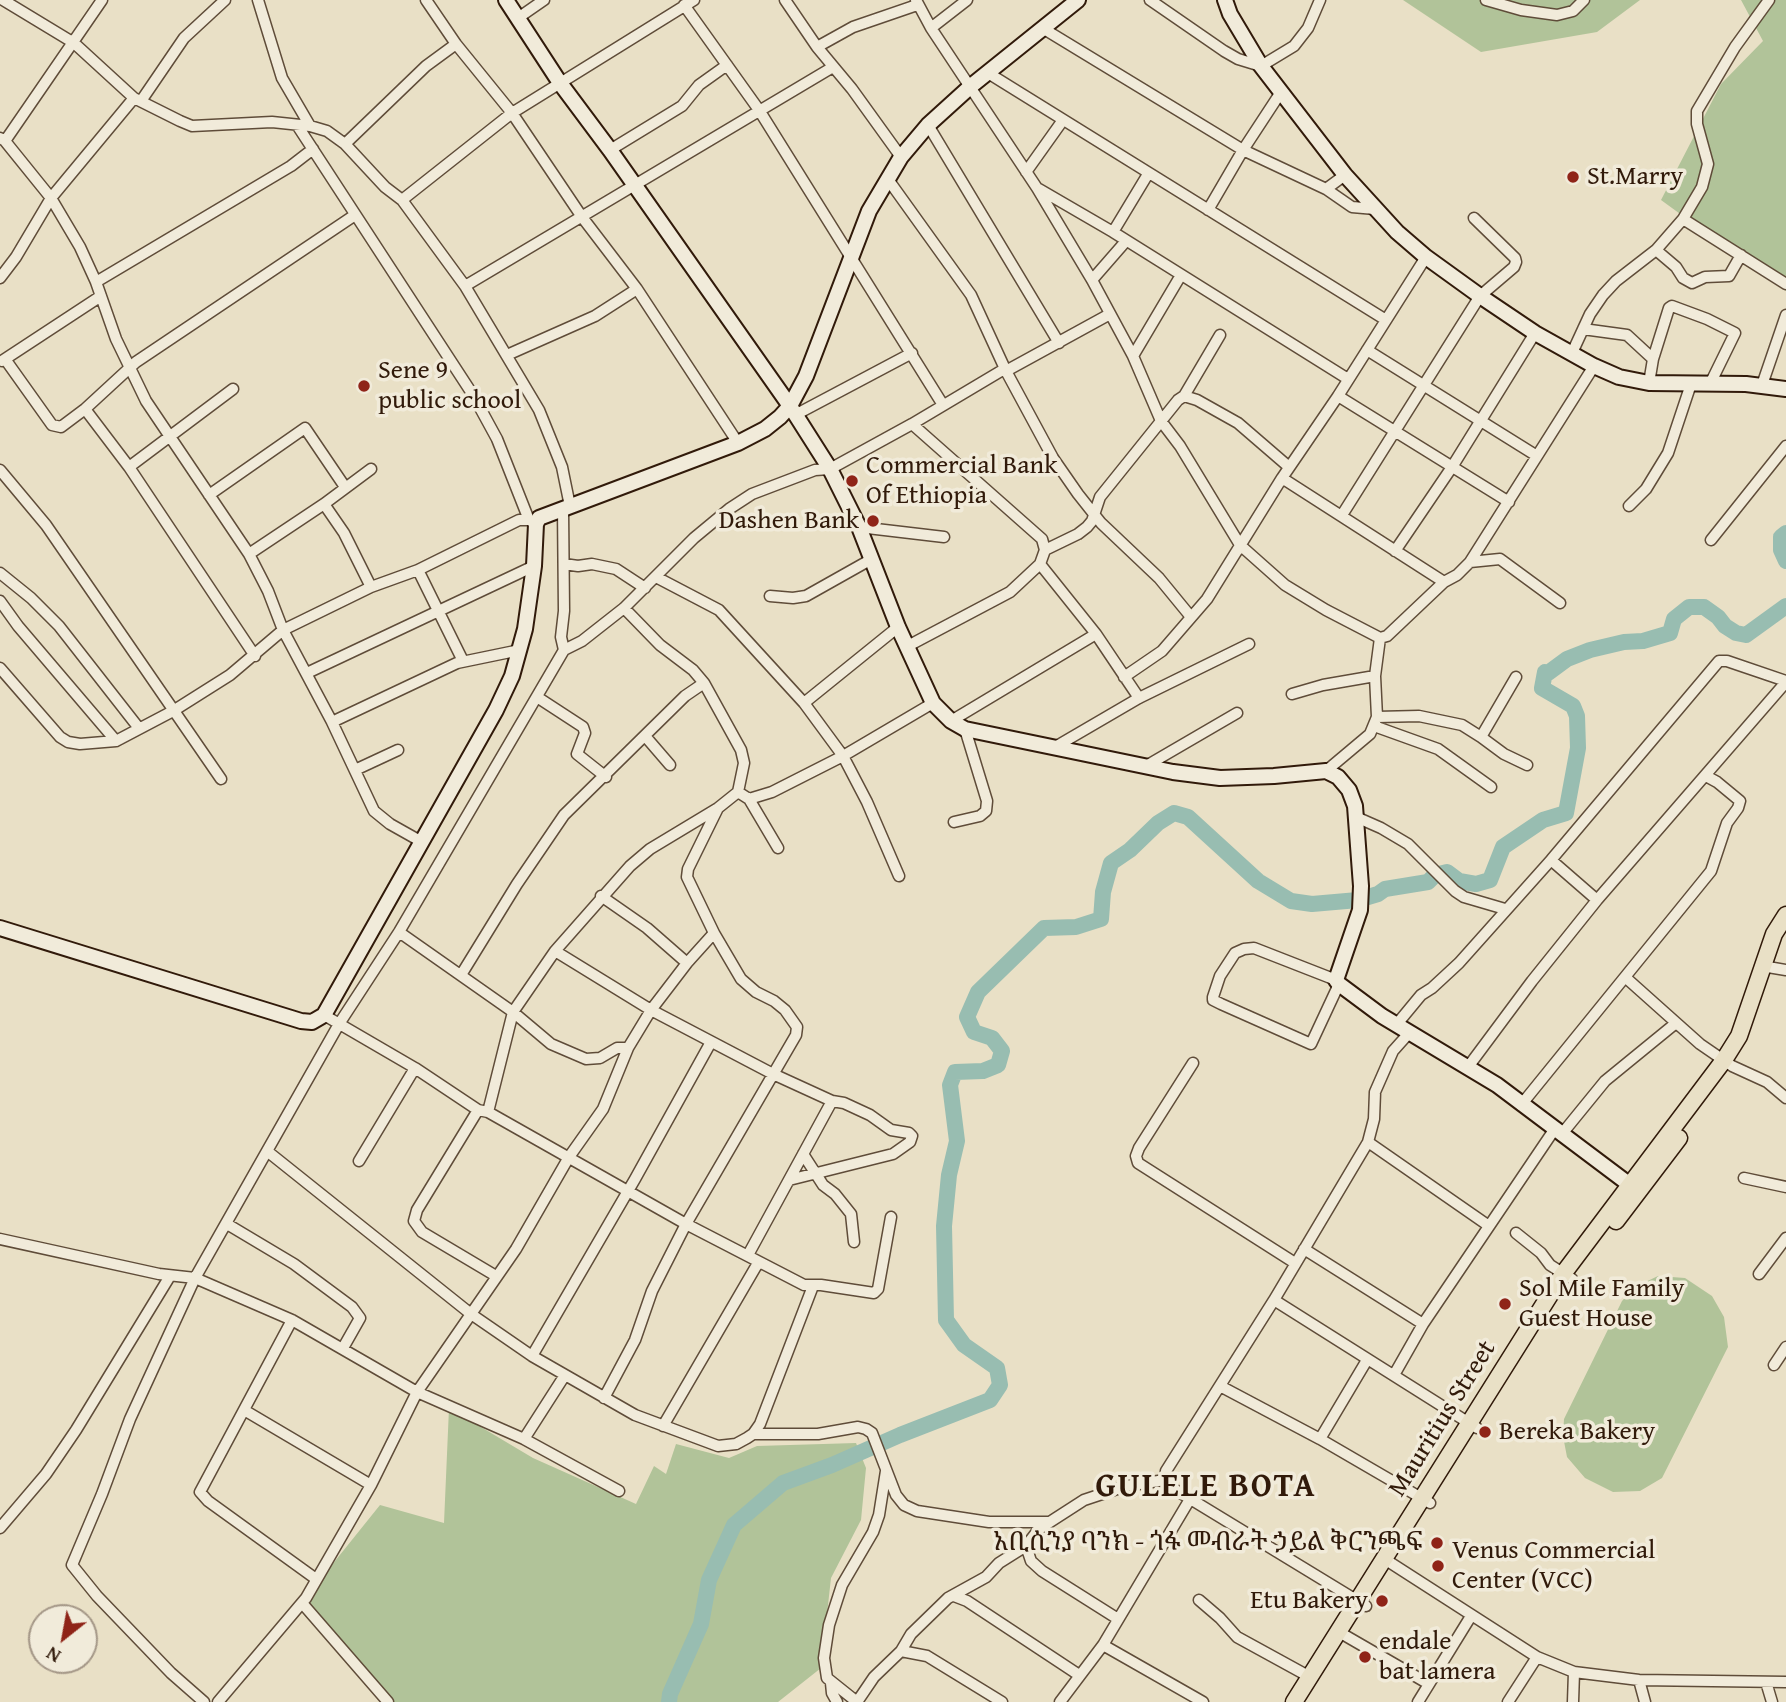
<!DOCTYPE html>
<meta charset="utf-8">
<style>
body{margin:0}
#map{position:relative;width:1786px;height:1702px;overflow:hidden;background:#e9e0c6;font-family:"Gentium Book Plus",serif}
canvas{display:block}
.north{position:absolute;left:28px;top:1604px;width:70px;height:70px;box-sizing:border-box;background:#f1ebda;border:2px solid #a49787;border-radius:50%;rotate:211deg;font-size:19px;font-weight:700;line-height:28px;text-align:center;color:#311a0a}
.north::after{content:'';display:block;margin:auto;width:24px;height:32px;background:#8f2418;clip-path:polygon(50% 0,100% 100%,50% 72%,0 100%)}
</style>
<div id="map">
<canvas width="1786" height="1702"></canvas>
<div class="north">N</div>
</div>
<script>
const ctx = document.querySelector('canvas').getContext('2d');
ctx.lineJoin = 'round';
function fillPath(path, color) { ctx.fillStyle = color; ctx.fill(path, 'evenodd'); }
const toPath = rows => new Path2D(rows.map(r => 'M' + r).join(''));
function trace(path, color, width, dash) { ctx.strokeStyle = color; ctx.lineWidth = width; ctx.lineCap = dash ? 'butt' : 'round'; ctx.setLineDash(dash || []); ctx.stroke(path); }
function label(font, color, halo, rows, align = 'center') {
  ctx.font = font + ' "Gentium Book Plus","Noto Serif Ethiopic",serif'; ctx.lineWidth = 7; ctx.setLineDash([]); ctx.textBaseline = 'middle'; ctx.strokeStyle = halo; ctx.fillStyle = color; for (const [text, x, y, turn = 0] of rows) {
    ctx.save(); ctx.translate(x, y); ctx.rotate((+turn || 0) * Math.PI / 180); ctx.textAlign = isNaN(turn) ? turn : align; if (halo) ctx.strokeText(text, 0, 0); ctx.fillText(text, 0, 0); ctx.restore();
  }
}
const green = toPath([
 [1403,0,1640,0,1597,32,1481,52],
 [1741,0,1786,0,1786,291,1661,200,1721,84,1763,41],
 [1658,1276,1685,1278,1712,1296,1724,1317,1728,1347,1662,1478,1640,1491,1613,1492,1585,1478,1567,1457,1563,1436,1564,1419,1622,1301,1635,1287],
 [449,1408,533,1458,636,1504,654,1466,666,1474,676,1444,729,1458,757,1446,856,1443,866,1468,861,1520,831,1578,821,1668,778,1702,387,1702,304,1615,327,1571,380,1505,444,1523]
]);
const river = toPath([
 [1786,533,1781,537,1781,550,1786,561],
 [669,1702,670,1694,701,1624,709,1580,734,1525,783,1483,832,1465,900,1435,990,1400,1000,1385,997,1368,964,1345,946,1320,944,1226,949,1175,957,1141,950,1085,955,1072,983,1071,998,1065,1002,1051,992,1038,974,1032,967,1017,978,992,1044,928,1076,927,1101,919,1103,892,1111,863,1130,850,1158,823,1174,813,1188,817,1258,881,1291,901,1312,904,1358,900,1378,894,1385,889,1428,882,1435,875,1447,872,1459,881,1476,884,1490,880,1503,847,1543,820,1566,813,1578,748,1577,716,1573,706,1542,688,1545,672,1548,673,1567,659,1590,650,1624,642,1643,641,1670,633,1674,619,1689,607,1704,607,1718,617,1725,626,1736,633,1746,635,1786,606]
]);
const street = toPath([
 [3,0,74,43,134,98,180,121,192,126,272,122,310,126,327,131,345,144,385,187,402,200,465,286,539,410,562,467,570,506],
 [258,0,282,78,310,126],
 [426,0,456,44,512,113,582,217,637,289,738,443],
 [785,0,817,47,852,89,901,157],
 [916,0,931,28,1037,188,1092,280,1133,356,1161,421,1180,446,1240,545,1285,585,1326,610,1380,638,1375,676,1377,717,1370,734,1326,771],
 [1150,0,1224,51,1238,59,1261,66,1294,46,1308,28,1320,0],
 [1486,0,1521,10,1557,15,1573,11,1584,0],
 [684,5,759,110,943,405],
 [518,18,544,0],
 [931,28,967,0],
 [1044,29,1243,150,1326,189,1345,175],
 [817,47,853,27,917,5],
 [988,73,1386,320],
 [141,101,184,38,225,0],
 [297,125,473,395,497,439,529,520],
 [928,125,1059,343],
 [0,138,5,141,51,198,80,247,96,282,116,339,146,401,249,554,268,591,283,630,332,722,374,811,390,824,422,842],
 [5,141,102,0],
 [345,144,426,66,456,44],
 [610,150,682,106,699,85,727,65],
 [1026,172,1063,120],
 [887,178,971,295,1006,371,1053,458,1078,494,1101,523,1159,578,1191,617],
 [1039,189,1113,232,1348,379],
 [1326,189,1352,207,1375,209],
 [402,200,512,113,694,0],
 [1208,210,1243,150,1281,92],
 [1683,219,1786,284],
 [1113,232,1148,174],
 [1656,250,1676,267,1683,278,1692,283,1705,277,1729,276,1741,255],
 [0,278,16,257,51,198,134,98],
 [1092,280,1126,241],
 [96,282,291,166,313,149],
 [465,286,833,67],
 [1583,329,1627,335,1653,359],
 [1367,350,1537,456],
 [1572,353,1590,314,1603,295,1616,281,1656,250,1683,219,1702,187,1708,164,1697,124,1697,111,1735,47,1769,0],
 [507,355,595,316,637,289],
 [1133,356,1181,275],
 [5,359,52,425,61,427,85,409,136,362,355,215],
 [2,361,101,296],
 [1649,383,1653,359,1669,308,1672,306,1707,319,1735,333,1710,384],
 [1762,385,1786,315],
 [1184,396,1197,400,1238,423,1289,467],
 [1338,396,1509,502],
 [85,409,129,467,255,656],
 [795,415,912,353],
 [129,467,233,389],
 [0,470,46,525,221,779],
 [1282,478,1444,582],
 [209,495,305,428,345,487],
 [324,504,344,533,371,587],
 [1629,506,1646,489,1668,453,1691,384],
 [563,509,564,611,561,637,564,650],
 [1342,515,1480,296,1514,267,1516,262,1515,258,1474,218],
 [859,527,944,537],
 [1711,540,1786,446],
 [1045,550,1078,534,1087,527,1092,521,1100,497,1178,400,1184,396,1220,335],
 [1395,551,1452,467,1535,333],
 [249,554,324,504,371,469],
 [1470,562,1500,559,1560,603],
 [564,564,578,566,592,564,616,569,645,588],
 [1040,564,1096,634,1139,698],
 [418,570,463,661],
 [0,573,31,598,59,626,138,727],
 [656,577,719,610,804,703,843,756,867,802,899,876],
 [770,596,793,598,806,596,870,560],
 [0,601,18,626,116,741],
 [1380,638,1387,636,1444,582,1457,575,1470,562,1594,366],
 [906,647,1010,592,1040,564,1045,550,1042,539,912,424],
 [0,668,60,737,68,742,80,744,116,741,173,711,230,675,283,630,371,587,418,570,519,520,529,520,536,524],
 [307,673,534,566],
 [1124,677,1162,651,1207,599,1282,478,1338,396,1426,257],
 [1292,694,1323,685,1375,676],
 [537,697,583,727,585,733,577,754,606,777],
 [804,703,898,627],
 [1377,717,1419,716,1462,725,1481,737,1516,677],
 [951,721,1096,634],
 [332,722,457,663,520,650],
 [1374,726,1438,749,1491,787],
 [645,736,670,765],
 [1481,737,1504,754,1527,765],
 [1055,747,1139,698,1249,644],
 [1146,766,1237,713],
 [355,770,398,750],
 [738,792,749,799,772,792,843,756,933,703],
 [749,799,778,848],
 [1356,817,1381,828,1408,844,1455,891,1464,897,1505,909],
 [954,822,980,816,986,811,987,801,965,729],
 [1551,860,1597,900],
 [601,896,647,928,687,963],
 [399,932,513,1012,551,1044,586,1059,600,1058,617,1048,628,1048],
 [555,951,651,1010,773,1074,832,1101,844,1103,870,1115,891,1130,909,1133,912,1136,910,1142,893,1154,789,1180],
 [1762,966,1786,970],
 [461,975,517,884,564,815,685,696,704,683],
 [1625,977,1700,1044,1732,1066,1767,1082,1786,1098],
 [1336,980,1254,948,1244,949,1235,953,1220,976,1213,997,1213,1000,1221,1004,1311,1044,1339,984],
 [324,1015,415,1068,478,1110,488,1112,686,1224,804,1285,821,1285,874,1293,878,1289,891,1217],
 [1397,1024,1421,995,1432,988,1459,963,1551,860,1719,661,1727,661,1786,681],
 [1193,1063,1139,1148,1136,1156,1138,1163,1295,1263],
 [1468,1067,1532,981,1597,900,1786,682],
 [1521,1105,1711,871,1727,823,1738,808,1740,801,1717,782,1706,776],
 [478,1110,417,1210,414,1221,422,1232,496,1276],
 [488,1112,513,1012,555,951,630,866,650,849,718,808,738,792,744,763,741,750,704,683,693,670,660,645,624,608],
 [1561,1135,1605,1081,1676,1023],
 [1368,1142,1489,1226],
 [267,1151,471,1314,532,1356,635,1415,718,1446,736,1444,747,1438,753,1434,760,1424,813,1286],
 [803,1154,823,1185,835,1194,851,1214,854,1242],
 [359,1161,415,1068],
 [1744,1178,1786,1187],
 [227,1224,294,1264,352,1307,360,1318,343,1348],
 [1516,1233,1541,1253,1550,1265,1572,1279],
 [0,1239,159,1274,195,1278,292,1320,417,1392,524,1439,619,1491],
 [1304,1249,1423,1324],
 [748,1255,832,1101],
 [1759,1274,1786,1238],
 [1274,1300,1477,1428],
 [292,1320,200,1492,208,1501,316,1579],
 [532,1356,635,1179,711,1042],
 [1774,1365,1786,1347],
 [1394,1375,1423,1324,1554,1130],
 [1220,1386,1320,1439,1430,1503],
 [604,1398,635,1340,652,1291,686,1224,796,1035,797,1027,785,1010,774,1001,756,992,741,979,714,933,687,877,688,869,718,808],
 [244,1410,371,1485],
 [663,1426,758,1263],
 [753,1434,818,1434,858,1427,866,1429,872,1433,896,1495,904,1505,917,1511,989,1522,1048,1522],
 [524,1439,565,1375],
 [1320,1439,1367,1360],
 [1165,1480,1166,1471,1274,1300,1368,1142,1374,1119,1375,1092,1393,1051,1410,1032],
 [1165,1480,1174,1489,1366,1606],
 [0,1528,46,1474,76,1430,170,1276],
 [1026,1546,1031,1561,1042,1571,1118,1619],
 [1383,1558,1537,1657,1574,1672,1639,1680,1786,1682],
 [954,1596,967,1601,1079,1675],
 [1199,1600,1220,1618,1237,1637,1310,1677],
 [302,1603,388,1702],
 [1339,1632,1429,1684],
 [1103,1645,1203,1702],
 [901,1651,927,1656,1002,1702],
 [1639,1680,1645,1702],
 [1766,1682,1772,1702],
 [831,1683,832,1693,837,1702],
 [204,1702,171,1673,97,1596,72,1565,102,1494,130,1419,195,1278,339,1024,399,932,564,650,582,641,624,608,694,538,729,509,752,494,815,470,830,469,912,424,1001,371,1006,371,1110,314],
 [218,1702,306,1598,371,1485,417,1392,516,1249,569,1157,603,1109,628,1048,651,1010,687,963,714,933],
 [857,1702,874,1677,901,1651,911,1634,948,1598,986,1577,999,1563,1026,1546,1039,1529,1084,1500,1126,1486,1165,1480],
 [857,1702,827,1678,824,1658,829,1625,842,1585,873,1532,879,1515,886,1471],
 [1060,1702,1103,1645,1190,1499],
 [1418,1702,1471,1616],
 [1508,1702,1537,1657],
 [1573,1702,1574,1672]
]);
const secondary = toPath([
 [506,0,560,83,610,150,790,406,830,469,859,527,898,627,933,703,951,721,965,729,1173,772,1220,778,1274,776,1326,771,1338,777,1349,790,1355,806,1361,886,1360,910,1336,980,1339,984,1382,1016,1497,1085,1638,1191],
 [1225,0,1230,14,1261,66,1345,175,1397,232,1426,257,1480,296,1535,333,1594,366,1619,377,1649,383,1746,384,1786,389],
 [0,928,301,1021,312,1022,324,1015,496,710,512,676,525,629,534,566,536,524,539,518,738,443,765,429,780,417,790,406,806,376,869,211,901,157,928,125,971,86,1078,0]
]);
const primary = toPath([
 [1616,1221,1679,1138],
 [1294,1702,1563,1274,1724,1060,1739,1036,1774,934,1786,915]
]);
const markers = [
 [1573,177,7,"#8f2418"],
 [364,386,7,"#8f2418"],
 [852,481,7,"#8f2418"],
 [873,521,7,"#8f2418"],
 [1505,1304,7,"#8f2418"],
 [1485,1432,7,"#8f2418"],
 [1437,1543,7,"#8f2418"],
 [1438,1566,7,"#8f2418"],
 [1382,1601,7,"#8f2418"],
 [1365,1657,7,"#8f2418"]
];
const poiNames = [
 ["St.Marry",1587,177],
 ["Sene 9",378,371],
 ["public school",378,401],
 ["Commercial Bank",866,466],
 ["Of Ethiopia",866,496],
 ["Dashen Bank",859,521,"right"],
 ["Sol Mile Family",1519,1289],
 ["Guest House",1519,1319],
 ["Bereka Bakery",1499,1432],
 ["አቢሲንያ ባንክ - ጎፋ መብራት ኃይል ቅርንጫፍ",1423,1543,"right"],
 ["Venus Commercial",1452,1551],
 ["Center (VCC)",1452,1581],
 ["Etu Bakery",1368,1601,"right"],
 ["endale",1379,1642],
 ["bat lamera",1379,1672]
];
const streetNames = [
 ["Mauritius Street",1443,1419,-58]
];
const districtNames = [
 ["GULELE BOTA",1206,1488]
];
fillPath(green, '#b1c399');
trace(river, '#98bdb1', 16);
trace(street, '#5f4c39', 13);
trace(secondary, '#311a0a', 18);
trace(primary, '#311a0a', 19);
trace(street, '#f1ebda', 10);
trace(secondary, '#f1ebda', 14);
trace(primary, '#e9e0c6', 16);
for (const [x, y, r, color] of markers) { const dot = new Path2D(); dot.arc(x, y, r, 0, 2 * Math.PI); ctx.fillStyle = color; ctx.fill(dot); trace(dot, '#f1ebda', 2.5); }
label('26px', '#311a0a', '#f1ebda', poiNames, 'left');
label('26px', '#311a0a', '#f1ebda', streetNames);
ctx.letterSpacing = '2px';
label('bold 33px', '#311a0a', '#f1ebda', districtNames);
ctx.letterSpacing = '0px';
</script>
